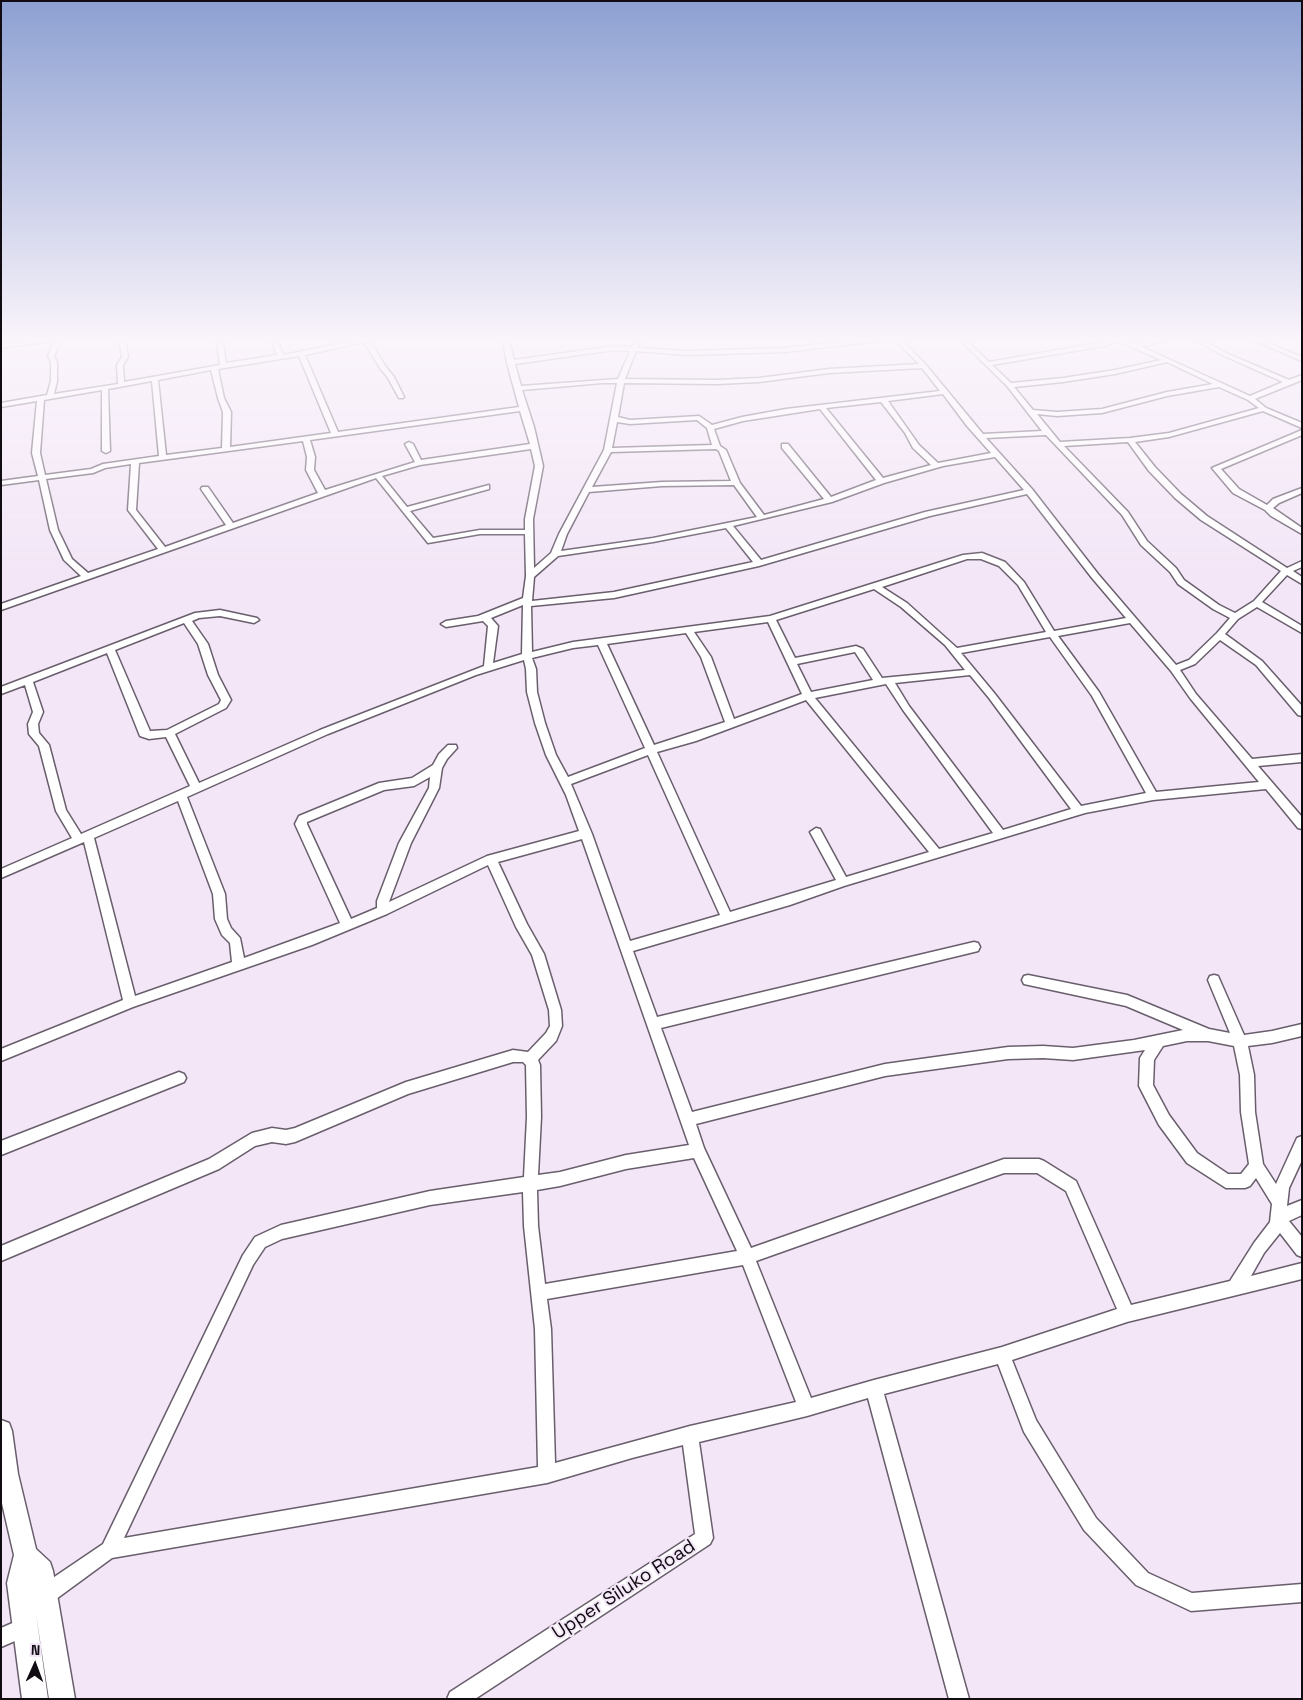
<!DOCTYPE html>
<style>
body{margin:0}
#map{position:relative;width:1303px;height:1700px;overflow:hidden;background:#f3e7f7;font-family:"Space Grotesk",sans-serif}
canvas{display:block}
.frame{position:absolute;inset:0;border:2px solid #100c12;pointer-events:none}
.north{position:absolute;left:10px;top:1640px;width:50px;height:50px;-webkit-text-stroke:4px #f3e7f7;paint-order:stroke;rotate:2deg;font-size:14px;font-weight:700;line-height:20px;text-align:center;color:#100c12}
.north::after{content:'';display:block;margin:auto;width:18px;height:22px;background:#100c12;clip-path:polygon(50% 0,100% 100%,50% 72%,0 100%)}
</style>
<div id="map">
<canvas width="1303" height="1700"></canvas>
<div class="frame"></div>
<div class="north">N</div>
</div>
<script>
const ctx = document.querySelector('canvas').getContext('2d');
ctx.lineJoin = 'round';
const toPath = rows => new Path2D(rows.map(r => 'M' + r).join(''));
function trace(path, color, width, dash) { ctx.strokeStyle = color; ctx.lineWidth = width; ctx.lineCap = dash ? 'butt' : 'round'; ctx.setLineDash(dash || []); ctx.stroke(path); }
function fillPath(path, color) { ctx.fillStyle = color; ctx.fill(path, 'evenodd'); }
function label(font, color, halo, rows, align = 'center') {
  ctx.font = font + ' "Space Grotesk",sans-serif'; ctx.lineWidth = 4; ctx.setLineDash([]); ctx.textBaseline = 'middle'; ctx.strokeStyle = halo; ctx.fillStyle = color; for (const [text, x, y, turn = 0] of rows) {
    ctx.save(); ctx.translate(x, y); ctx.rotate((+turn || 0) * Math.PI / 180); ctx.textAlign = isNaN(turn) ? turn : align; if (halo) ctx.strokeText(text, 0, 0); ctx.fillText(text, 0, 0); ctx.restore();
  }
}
const minor = toPath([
 [60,337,75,337,61,340,54,356,57,362,57,381,54,394,118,384,117,365,122,357,119,337,125,337,128,357,123,365,124,382,220,365,216,337,222,337,226,363,277,355,270,337,276,337,283,355,362,339,361,337,383,337,382,338,370,341,386,367,394,377,404,397,403,398,399,398,388,378,380,368,364,342,305,355,338,432,519,407,507,363,502,337,508,337,514,360,614,346,632,347,636,337,642,337,638,348,687,351,785,348,883,337,899,337,926,365,983,434,1042,431,1007,386,957,337,963,337,989,362,1103,342,1112,339,1110,337,1117,337,1136,344,1165,337,1174,337,1173,338,1142,347,1250,396,1283,382,1222,355,1190,337,1197,337,1226,353,1289,380,1302,375,1302,380,1292,384,1255,399,1266,408,1302,423,1302,428,1263,411,1169,437,1135,442,1155,467,1181,494,1207,516,1287,568,1302,561,1302,567,1293,571,1302,577,1302,584,1287,575,1262,602,1302,626,1302,633,1257,607,1238,619,1225,634,1262,661,1302,706,1302,716,1298,715,1256,665,1220,640,1195,664,1180,670,1196,694,1252,759,1302,754,1302,762,1258,766,1302,817,1302,829,1298,828,1266,789,1153,800,1085,813,844,886,790,905,633,951,657,1017,974,942,978,943,980,947,978,951,974,952,661,1028,692,1112,885,1064,1008,1047,1043,1046,1073,1048,1134,1040,1183,1030,1126,1006,1024,984,1022,980,1024,976,1028,975,1127,995,1209,1029,1230,1033,1208,980,1210,976,1214,975,1218,976,1244,1035,1272,1031,1302,1024,1302,1036,1272,1043,1248,1046,1254,1075,1255,1112,1263,1164,1276,1184,1297,1138,1302,1136,1302,1160,1289,1188,1287,1206,1302,1200,1302,1215,1289,1221,1302,1237,1302,1257,1297,1255,1280,1233,1264,1253,1251,1276,1302,1263,1302,1279,1127,1322,1012,1360,1036,1420,1096,1518,1148,1573,1192,1593,1302,1584,1302,1602,1191,1611,1136,1585,1084,1530,1024,1432,998,1364,884,1394,969,1699,949,1699,868,1398,807,1416,699,1442,713,1538,710,1544,475,1699,447,1699,450,1692,695,1534,683,1445,632,1458,547,1483,112,1558,52,1602,45,1604,38,1602,36,1595,38,1588,103,1544,243,1255,255,1237,281,1225,430,1191,524,1177,527,1117,526,1065,523,1062,513,1062,408,1094,295,1142,286,1144,272,1142,255,1146,219,1169,1,1261,1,1246,209,1159,252,1133,272,1128,286,1130,295,1128,406,1082,513,1050,528,1052,546,1033,550,1026,549,1010,532,955,516,927,488,865,387,914,312,945,133,1007,1,1061,1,1049,123,1000,84,842,1,878,1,869,72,838,56,811,39,746,29,734,28,724,33,712,25,685,1,694,1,687,195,613,220,610,257,618,259,620,254,623,220,616,199,618,192,621,208,644,218,675,231,700,226,708,175,734,199,783,320,730,484,666,488,626,483,621,446,627,441,624,446,621,478,616,523,598,526,576,525,534,480,534,428,543,376,478,1,610,1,604,81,576,64,560,50,530,39,480,1,485,1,481,38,476,32,453,37,401,1,407,1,403,47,395,51,381,51,362,48,356,54,341,1,348,1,344,60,337],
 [894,339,919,364,829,369,759,378,717,380,625,379,636,351,687,355,785,352,894,339],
 [1118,341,1161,360,1115,370,1063,378,1011,383,992,365,1104,346,1118,341],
 [614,350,630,351,618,379,521,386,515,364,614,350],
 [299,356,331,433,230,447,231,412,224,398,218,369,299,356],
 [1167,362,1213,384,1167,392,1102,409,1057,412,1033,410,1014,387,1063,382,1115,374,1167,362],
 [922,368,940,391,786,409,742,417,712,425,699,416,630,420,618,417,624,383,717,384,759,382,829,373,922,368],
 [211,370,218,398,223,412,222,448,166,455,158,380,211,370],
 [152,381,159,456,103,464,91,469,45,475,40,453,44,400,102,390,102,451,106,453,110,451,108,389,152,381],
 [602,383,617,383,604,450,559,534,551,553,534,568,533,519,543,466,534,427,522,390,602,383],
 [1219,387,1248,400,1259,408,1169,433,1130,438,1060,442,1037,414,1057,416,1102,413,1167,396,1219,387],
 [943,394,967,426,991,453,938,463,919,445,888,401,943,394],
 [881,402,905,433,913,448,931,465,883,478,826,408,881,402],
 [820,409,876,480,831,497,788,444,782,444,782,448,824,499,764,515,740,483,726,450,720,446,714,429,743,421,820,409],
 [520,411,530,444,421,460,413,444,409,442,405,444,415,462,325,490,314,470,315,457,310,440,520,411],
 [697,420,707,428,712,445,612,448,617,422,630,424,697,420],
 [1046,435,1122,515,1141,545,1170,572,1178,584,1213,609,1230,618,1217,633,1189,660,1176,665,1098,574,1032,489,986,438,1046,435],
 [303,441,307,457,306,470,318,493,233,523,208,487,202,487,201,489,226,525,165,547,136,510,139,463,303,441],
 [1128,442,1149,471,1175,498,1201,520,1281,571,1254,601,1235,613,1219,605,1184,580,1176,568,1147,541,1128,512,1064,446,1128,442],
 [531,449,535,466,525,519,525,530,480,530,433,538,410,511,489,489,489,485,407,507,382,476,420,465,531,449],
 [716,449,719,451,731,481,662,482,592,487,611,452,716,449],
 [995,457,1024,490,925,512,761,560,733,526,832,502,884,483,943,466,995,457],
 [131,464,128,510,158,549,88,573,72,559,58,530,46,479,93,473,105,468,131,464],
 [734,485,757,517,653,538,561,551,567,534,589,492,662,486,734,485],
 [1027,494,1092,578,1126,618,1054,631,1024,582,1005,562,982,553,963,555,770,616,573,642,532,652,531,606,614,598,759,566,930,516,1027,494],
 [726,528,753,562,614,592,532,601,534,577,558,556,653,542,726,528],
 [967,559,981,559,999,566,1018,585,1046,632,957,648,907,603,882,587,967,559],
 [874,589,901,607,945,645,965,670,882,678,863,649,856,646,795,658,776,620,874,589],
 [523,605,522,654,493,663,498,626,491,618,523,605],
 [768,622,802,694,734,719,711,657,694,632,768,622],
 [184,623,198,644,208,675,221,700,219,704,167,730,150,731,115,650,184,623],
 [1130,623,1171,671,1190,698,1259,782,1156,792,1099,692,1058,636,1130,623],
 [686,633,701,657,725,722,654,745,607,644,686,633],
 [1050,637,1092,696,1146,793,1081,806,995,694,961,653,1050,637],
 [598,645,645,748,568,777,556,755,545,723,537,692,536,669,532,658,573,648,598,645],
 [855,652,873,680,811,692,797,664,855,652],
 [107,653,140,736,149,739,166,737,190,786,81,834,66,810,49,745,39,733,38,724,43,712,33,682,107,653],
 [524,660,526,669,527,692,535,723,546,755,566,795,579,831,487,856,389,902,411,843,439,788,442,768,447,759,457,748,456,745,448,745,439,754,433,765,412,778,379,783,299,816,295,824,340,923,244,958,240,938,231,928,227,919,225,894,187,797,328,734,476,675,524,660],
 [970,675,989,698,1071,809,1003,830,909,706,895,683,970,675],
 [886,684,903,710,993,833,939,849,815,698,886,684],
 [806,700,929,852,846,877,820,829,816,828,810,832,836,880,730,912,657,752,696,741,806,700],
 [648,755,720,915,630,941,592,834,571,784,648,755],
 [430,777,429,788,399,843,377,901,377,908,351,919,307,824,307,822,384,790,414,786,430,777],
 [178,801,213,894,215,919,222,935,230,943,232,962,135,996,94,838,178,801],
 [582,839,689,1145,626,1155,560,1172,538,1175,541,1117,540,1065,538,1060,556,1041,562,1026,561,1010,544,954,527,924,498,862,582,839],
 [1187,1041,1208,1041,1234,1046,1240,1075,1241,1112,1249,1164,1241,1174,1228,1174,1197,1153,1169,1115,1153,1085,1154,1060,1163,1046,1187,1041],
 [1145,1050,1140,1058,1139,1086,1159,1125,1187,1163,1226,1188,1245,1188,1250,1186,1256,1178,1272,1204,1270,1222,1254,1243,1230,1281,1131,1305,1076,1181,1044,1161,1039,1159,1004,1159,751,1248,704,1148,696,1124,885,1076,1008,1059,1043,1058,1073,1060,1145,1050],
 [694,1158,737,1251,545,1284,538,1226,537,1190,560,1186,626,1169,694,1158],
 [1004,1173,1037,1173,1066,1191,1117,1309,1002,1347,874,1380,811,1398,756,1261,1004,1173],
 [523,1192,524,1226,535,1329,538,1467,124,1538,253,1265,265,1247,282,1239,430,1205,523,1192],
 [743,1265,796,1402,690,1426,555,1463,551,1329,547,1299,743,1265],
 [1246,337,1254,337,1302,357,1302,361,1246,337],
 [1302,430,1302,435,1221,469,1239,489,1267,505,1273,499,1302,488,1302,493,1279,503,1273,508,1302,528,1302,534,1271,516,1265,510,1233,493,1212,468,1302,430],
 [179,1072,184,1074,186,1078,184,1082,1,1155,1,1141,179,1072],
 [24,1618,31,1620,33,1627,31,1634,1,1647,1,1628,24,1618]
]);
const major = toPath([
 [1,1420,9,1423,12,1431,18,1474,36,1549,50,1562,53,1571,75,1699,49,1699,36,1614,48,1699,22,1699,7,1583,14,1555,1,1499,1,1420]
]);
const nearStreetnames = [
 ["Upper Siluko Road",624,1590,-33]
];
trace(minor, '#695e6c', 3);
trace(major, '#695e6c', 3);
fillPath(minor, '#fff');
fillPath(major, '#fff');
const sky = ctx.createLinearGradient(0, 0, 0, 575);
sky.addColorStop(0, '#8da0d2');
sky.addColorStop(0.59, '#faf4fb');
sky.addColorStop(1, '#faf4fb00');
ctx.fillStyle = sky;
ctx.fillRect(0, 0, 1303, 575);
label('19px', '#100c12', '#f3e7f7', nearStreetnames);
</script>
